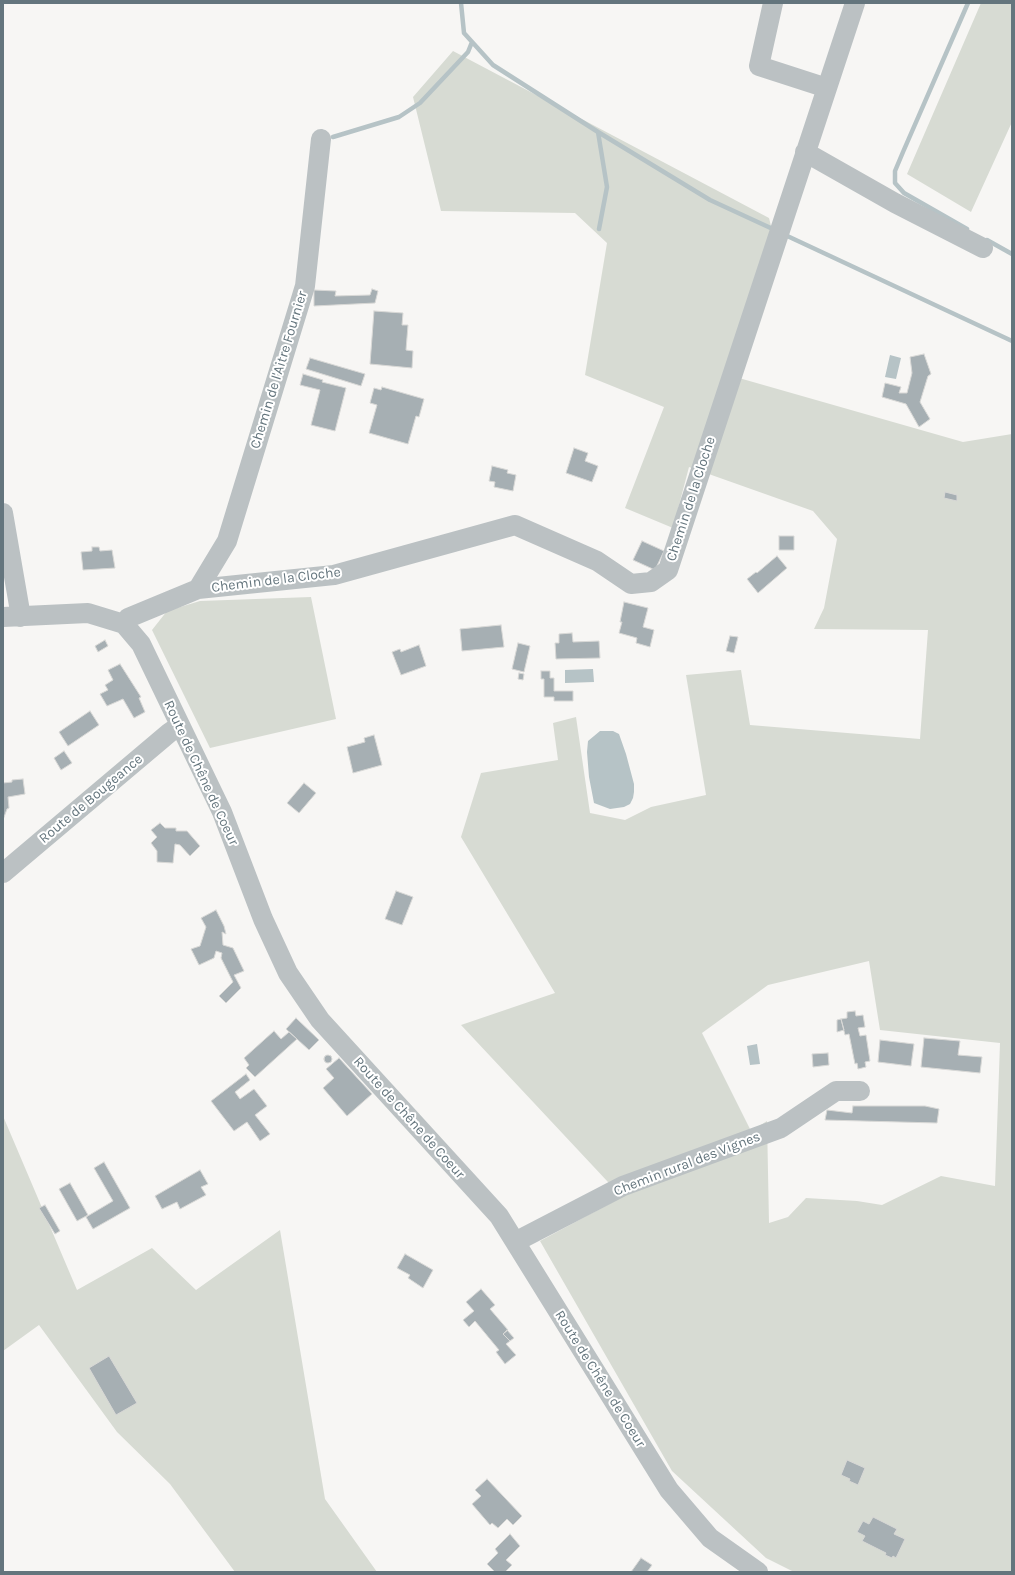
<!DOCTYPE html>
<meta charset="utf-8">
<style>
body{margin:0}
#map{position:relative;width:1015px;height:1575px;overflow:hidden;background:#f7f6f4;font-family:Karla,sans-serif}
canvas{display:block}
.frame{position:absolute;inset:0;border:4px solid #64757d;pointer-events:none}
</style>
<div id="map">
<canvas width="1015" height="1575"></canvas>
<div class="frame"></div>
</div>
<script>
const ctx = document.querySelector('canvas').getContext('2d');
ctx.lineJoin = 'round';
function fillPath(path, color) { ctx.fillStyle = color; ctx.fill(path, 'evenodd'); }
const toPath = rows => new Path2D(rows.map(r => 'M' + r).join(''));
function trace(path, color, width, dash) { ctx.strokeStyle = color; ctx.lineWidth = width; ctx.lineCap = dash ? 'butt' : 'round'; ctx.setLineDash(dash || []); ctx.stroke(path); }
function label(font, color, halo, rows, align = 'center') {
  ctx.font = font + ' Karla,sans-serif'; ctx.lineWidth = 4; ctx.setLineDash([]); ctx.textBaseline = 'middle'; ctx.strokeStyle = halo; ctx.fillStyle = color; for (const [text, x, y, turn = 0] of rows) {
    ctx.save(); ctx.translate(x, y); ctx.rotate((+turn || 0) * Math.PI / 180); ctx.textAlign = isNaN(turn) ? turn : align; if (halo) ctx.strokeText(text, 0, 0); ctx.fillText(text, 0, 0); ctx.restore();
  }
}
const green = toPath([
 [981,3,1012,3,1012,122,971,212,907,174],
 [453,51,769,218,776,246,739,378,963,442,1012,434,1012,1572,794,1572,766,1558,672,1471,540,1241,622,1197,461,1025,555,993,461,837,481,773,558,760,553,723,576,717,590,813,625,820,651,807,706,795,686,675,741,670,750,725,920,739,928,630,814,629,824,608,837,539,813,511,689,467,673,528,625,508,664,407,585,375,607,243,575,213,441,211,413,97],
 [869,961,880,1030,1000,1043,995,1186,941,1176,882,1205,857,1201,806,1198,788,1217,769,1223,767,1121,751,1131,702,1033,768,985],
 [311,597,336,719,210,748,152,630,167,611,200,601],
 [3,1116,77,1290,152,1248,196,1290,280,1230,325,1499,377,1572,235,1572,170,1484,117,1432,39,1325,3,1351]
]);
const water = toPath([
 [890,355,901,358,896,379,885,377],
 [593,669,594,682,565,683,565,670],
 [600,731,613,731,619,734,626,754,634,784,634,792,633,798,630,804,624,807,610,809,594,803,589,777,587,752,588,741],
 [757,1044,760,1064,750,1065,747,1046]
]);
const stream = toPath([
 [461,3,464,33,493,65,598,132,607,187,599,229],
 [598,132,710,200,775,230],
 [333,137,399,117,420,103,468,52,472,42],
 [967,229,904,193,895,183,895,171,903,152,968,3],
 [783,234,1012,341],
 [987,240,1012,254]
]);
const building = toPath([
 [372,289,378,291,375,303,314,306,314,290,336,291,335,296,370,295,372,289],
 [374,311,403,313,402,325,408,325,406,350,413,351,412,368,370,364,374,311],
 [924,354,931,374,928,376,920,402,930,419,919,427,906,404,882,397,885,383,901,387,899,393,907,393,912,373,910,357,924,354],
 [310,358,365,374,361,386,306,369,310,358],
 [303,374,323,380,322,382,346,388,335,431,311,425,320,390,300,385,303,374],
 [382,387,424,399,419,417,416,416,408,444,369,433,377,405,370,403,374,388,381,390,382,387],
 [574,448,588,453,585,461,598,466,592,482,566,473,574,448],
 [492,466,508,470,507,473,516,475,513,491,494,487,495,482,489,481,492,466],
 [945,492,957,495,957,501,944,498,945,492],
 [779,536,794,536,794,550,779,550,779,536],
 [642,541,664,551,655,570,633,560,642,541],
 [92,547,99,547,100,551,112,550,115,568,83,570,81,552,92,551,92,547],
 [777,556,787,568,758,593,747,579,756,572,757,573,777,556],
 [624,602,648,608,643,627,654,630,650,647,636,643,637,638,619,633,622,622,620,622,624,602],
 [501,625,504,647,462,651,460,629,501,625],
 [572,633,573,642,599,641,600,658,556,659,555,643,559,643,559,634,572,633],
 [730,636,738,637,734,653,726,651,730,636],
 [105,640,108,646,98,652,95,646,105,640],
 [518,643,530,646,524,672,512,669,518,643],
 [419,645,426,666,401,675,392,652,400,649,401,652,419,645],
 [120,664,141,697,139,698,145,712,134,718,123,699,107,706,100,694,108,690,105,685,113,680,108,670,120,664],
 [541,671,550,671,550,678,554,678,554,691,573,691,573,701,554,701,554,697,544,697,544,679,541,679,541,671],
 [519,673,524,674,523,680,518,679,519,673],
 [90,711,99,725,68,746,59,732,90,711],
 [374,735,382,765,353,773,347,747,365,742,364,738,374,735],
 [64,751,72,763,61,770,54,758,64,751],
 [23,779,25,794,8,797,9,808,7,809,3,820,3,783,12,782,12,780,23,779],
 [304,783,316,793,299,813,287,803,304,783],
 [160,823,165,828,176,828,176,831,187,831,200,846,190,856,180,845,175,844,173,863,157,862,157,851,151,843,157,837,151,830,160,823],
 [396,891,413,897,402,925,385,919,396,891],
 [216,910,224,926,226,934,222,932,223,945,233,948,244,971,234,975,241,988,226,1003,219,996,233,982,221,958,222,953,216,951,214,958,199,965,191,949,200,946,206,927,201,918,216,910],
 [855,1011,856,1016,863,1015,865,1027,858,1028,860,1036,866,1035,870,1061,865,1062,866,1067,858,1069,857,1063,855,1064,849,1034,845,1035,841,1019,847,1018,847,1012,855,1011],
 [296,1018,319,1040,309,1050,286,1029,296,1018],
 [841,1019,844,1030,837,1032,837,1020,841,1019],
 [274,1031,281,1039,289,1032,297,1039,255,1077,246,1068,249,1065,244,1058,274,1031],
 [924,1038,960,1041,958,1055,982,1057,980,1073,921,1067,924,1038],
 [880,1040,914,1044,911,1066,878,1062,880,1040],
 [828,1053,829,1065,813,1067,812,1054,828,1053],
 '324 1059a4 4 0 1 1 8 0a4 4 0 1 1-8 0Z',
 [339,1058,372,1094,347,1116,323,1088,334,1078,326,1069,339,1058],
 [246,1074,250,1080,235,1092,240,1099,254,1089,267,1106,255,1115,270,1134,260,1141,247,1122,234,1131,211,1101,246,1074],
 [853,1106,925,1106,939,1109,937,1123,825,1120,827,1110,852,1113,853,1106],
 [104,1162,130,1208,93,1229,86,1217,113,1201,94,1168,104,1162],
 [200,1170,208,1184,201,1187,206,1195,180,1209,177,1202,162,1209,155,1196,200,1170],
 [70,1183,88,1215,77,1221,59,1189,70,1183],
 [45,1205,60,1231,55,1234,39,1208,45,1205],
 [405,1254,433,1270,423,1288,408,1278,410,1275,397,1268,405,1254],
 [481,1289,495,1305,490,1309,508,1330,503,1334,510,1341,506,1344,516,1355,505,1364,496,1352,499,1350,475,1321,469,1327,463,1320,474,1311,466,1302,481,1289],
 [507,1330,514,1338,510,1341,503,1334,507,1330],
 [109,1356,137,1403,116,1415,89,1368,109,1356],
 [847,1460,865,1468,858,1485,849,1481,850,1479,841,1475,847,1460],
 [487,1479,522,1516,513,1525,507,1519,498,1528,492,1523,490,1525,472,1504,481,1496,475,1490,487,1479],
 [873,1517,897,1529,894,1534,905,1539,896,1558,893,1556,892,1558,885,1555,886,1553,862,1541,865,1536,857,1532,863,1521,869,1524,873,1517],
 [510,1534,520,1546,506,1560,512,1565,505,1572,495,1572,487,1564,498,1553,495,1549,510,1534],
 [641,1558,652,1565,647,1572,631,1572,641,1558]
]);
const minor = toPath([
 [773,3,759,66,827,88],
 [805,152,895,203,983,248],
 [3,513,21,617],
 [198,589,227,541,305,286,321,139],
 [3,617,88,613,124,624],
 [124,624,128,618,198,589,334,575,515,525,597,561,631,584,651,582,668,570,855,3],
 [124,624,141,644,222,812,263,919,288,973,320,1020,499,1216,669,1490,710,1538,758,1572],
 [3,873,169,733,179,726],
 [515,1242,623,1186,781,1128,836,1091,860,1091]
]);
const streetNames = [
 ["Chemin de l'Aitre Fournier",279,370,-73],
 ["Chemin de la Cloche",691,499,-72],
 ["Chemin de la Cloche",276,580,-7],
 ["Route de Chêne de Coeur",201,773,65],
 ["Route de Bougeance",91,799,-40],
 ["Route de Chêne de Coeur",409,1118,48],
 ["Chemin rural des Vignes",687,1164,-21],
 ["Route de Chêne de Coeur",600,1379,58]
];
fillPath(green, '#d7dbd3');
fillPath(water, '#b6c3c6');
trace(stream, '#b6c3c6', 4.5);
fillPath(building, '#a6afb3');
trace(building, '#d8d8d6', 1);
trace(minor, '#bbc1c3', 20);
label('14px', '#64757d', '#fff', streetNames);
</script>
